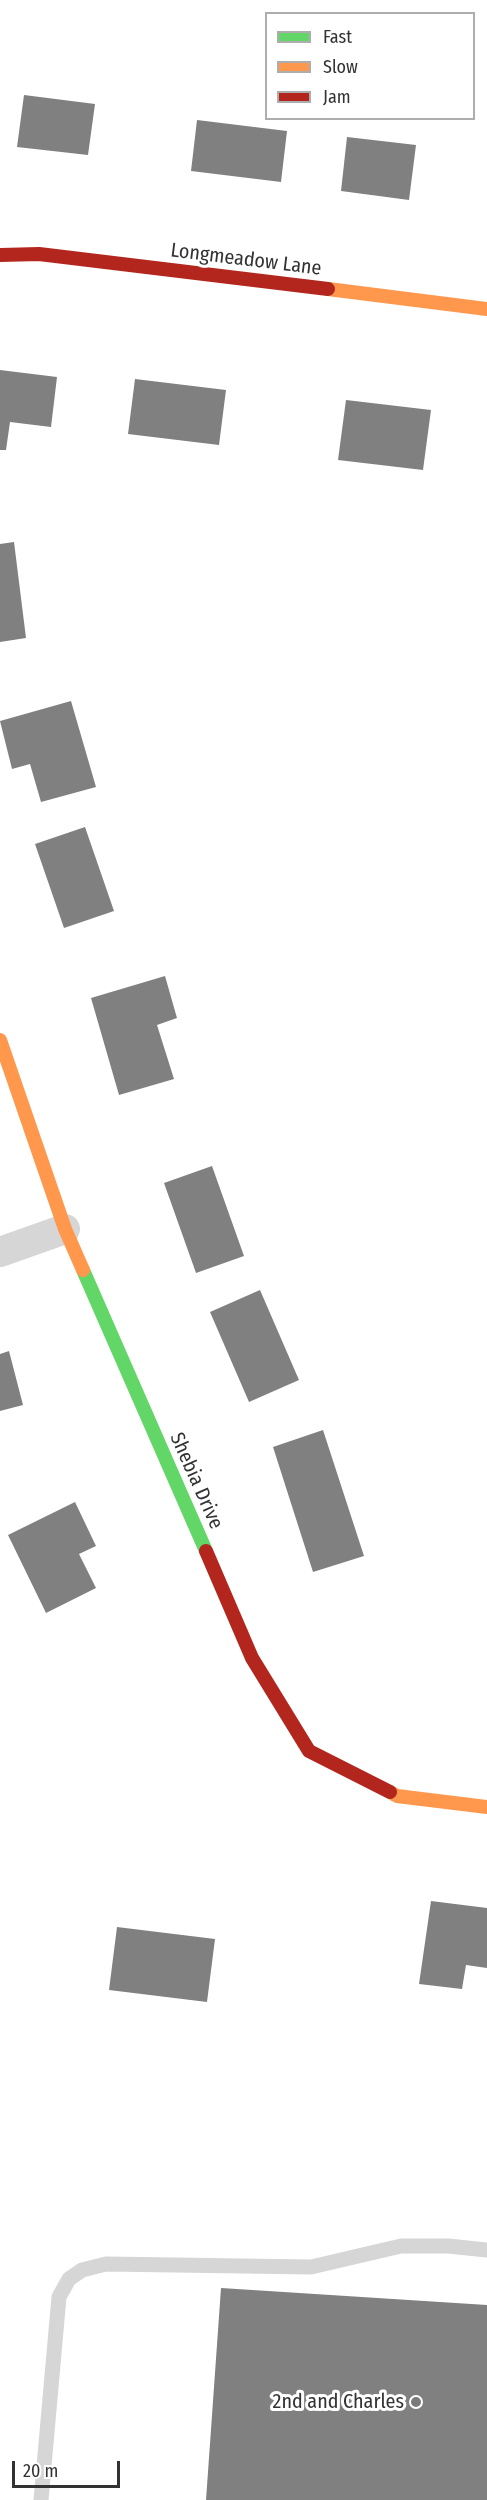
<!DOCTYPE html>
<style>
body{margin:0}
#map{position:relative;width:487px;height:2500px;overflow:hidden;background:#fff;font-family:"Fira Sans Condensed",sans-serif}
canvas{display:block}
.legend{position:absolute;left:265px;top:12px;width:210px;height:108px;box-sizing:border-box;background:#fff;border:2px solid #adadad;margin:0;padding:8px 10px;list-style:none;font-size:18px;color:#323232}
.legend li{display:flex;align-items:center;gap:12px;height:30px}
.legend b{width:30px;border:2px solid #adadad}
.scale{position:absolute;left:12px;top:2461px;width:108px;height:27px;box-sizing:border-box;border:3px solid #323232;border-top:0;padding-left:8px;font-size:18px;line-height:21px;white-space:nowrap;color:#323232;-webkit-text-stroke:4px #fff;paint-order:stroke}
</style>
<div id="map">
<canvas width="487" height="2500"></canvas>
<ul class="legend">
<li><b style="height:8px;background:#63d668"></b>Fast</li>
<li><b style="height:8px;background:#ff974d"></b>Slow</li>
<li><b style="height:8px;background:#b3261e"></b>Jam</li>
</ul>
<div class="scale">20 m</div>
</div>
<script>
const ctx = document.querySelector('canvas').getContext('2d');
ctx.lineJoin = 'round';
function fillPath(path, color) { ctx.fillStyle = color; ctx.fill(path, 'evenodd'); }
const toPath = rows => new Path2D(rows.map(r => 'M' + r).join(''));
function trace(path, color, width, dash) { ctx.strokeStyle = color; ctx.lineWidth = width; ctx.lineCap = dash ? 'butt' : 'round'; ctx.setLineDash(dash || []); ctx.stroke(path); }
function label(font, color, halo, rows, align = 'center') {
  ctx.font = font + ' "Fira Sans Condensed",sans-serif'; ctx.lineWidth = 6; ctx.setLineDash([]); ctx.textBaseline = 'middle'; ctx.strokeStyle = halo; ctx.fillStyle = color; for (const [text, x, y, turn = 0] of rows) {
    ctx.save(); ctx.translate(x, y); ctx.rotate((+turn || 0) * Math.PI / 180); ctx.textAlign = isNaN(turn) ? turn : align; if (halo) ctx.strokeText(text, 0, 0); ctx.fillText(text, 0, 0); ctx.restore();
  }
}
const building = toPath([
 [24,95,95,104,88,155,17,147],
 [197,120,287,131,281,182,191,171],
 [347,137,416,145,409,200,341,191],
 [0,370,57,377,51,427,10,422,6,450,0,450],
 [135,379,226,390,219,445,128,434],
 [346,400,431,410,423,470,338,460],
 [14,542,26,638,0,642,0,544],
 [71,701,96,787,41,802,30,764,12,769,0,721],
 [85,827,114,911,64,928,35,844],
 [165,976,177,1018,157,1025,174,1079,119,1095,91,998],
 [212,1166,244,1256,196,1273,164,1183],
 [260,1290,299,1380,249,1402,210,1312],
 [9,1351,23,1405,0,1411,0,1354],
 [323,1430,364,1556,313,1572,273,1447],
 [75,1502,96,1546,79,1554,96,1588,46,1613,8,1535],
 [431,1901,487,1908,487,1968,466,1965,462,1989,419,1984],
 [117,1927,215,1939,207,2002,109,1990],
 [221,2288,487,2305,487,2500,206,2500]
]);
const lane = toPath([
 [41,2500,59,2297,69,2279,82,2270,106,2264,311,2267,401,2246,448,2246,487,2250]
]);
const street = toPath([
 [0,1252,65,1229]
]);
const fast = toPath([
 [83,1270,206,1551]
]);
const slow = toPath([
 [328,289,487,309],
 [0,1040,65,1229,83,1270],
 [390,1792,397,1796,487,1807]
]);
const jam = toPath([
 [0,255,39,254,328,289],
 [206,1551,252,1658,309,1751,390,1792]
]);
const markers = [
 [416,2402,6,"#7a7a7a"]
];
const streetNames = [
 ["Longmeadow Lane",246,260,7],
 ["Shebia Drive",196,1481,66]
];
const poiNames = [
 ["2nd and Charles",404,2402]
];
fillPath(building, '#808080');
trace(lane, '#d6d6d6', 15);
trace(street, '#d6d6d6', 30);
trace(fast, '#63d668', 14);
trace(slow, '#ff974d', 14);
trace(jam, '#b3261e', 14);
for (const [x, y, r, color] of markers) { const dot = new Path2D(); dot.arc(x, y, r, 0, 2 * Math.PI); ctx.fillStyle = color; ctx.fill(dot); trace(dot, '#fff', 2); }
label('20px', '#323232', '#fff', streetNames);
label('20px', '#323232', '#fff', poiNames, 'right');
</script>
